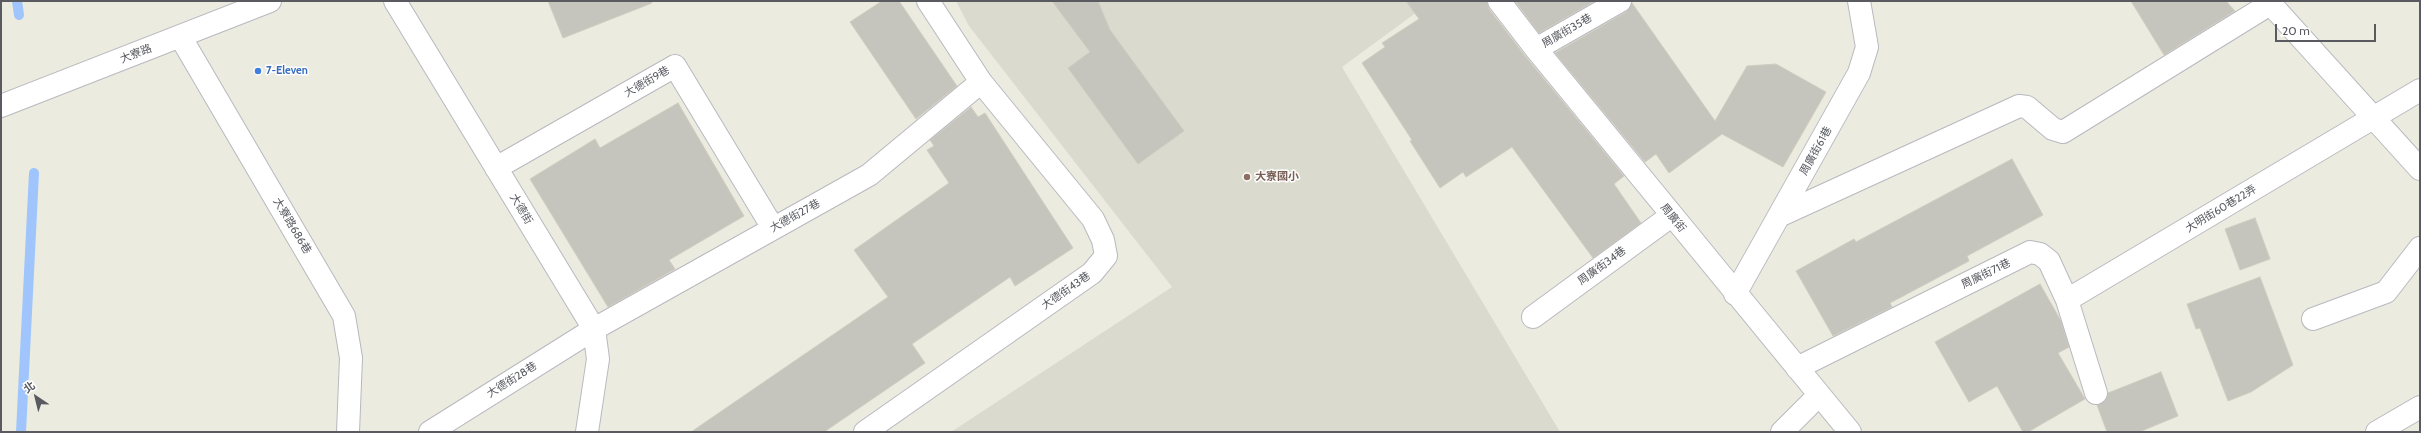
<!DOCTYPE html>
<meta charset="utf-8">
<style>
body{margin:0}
#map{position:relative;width:2421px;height:433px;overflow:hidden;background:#ebebe0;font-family:Cabin,"Noto Sans TC",sans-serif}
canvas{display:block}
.frame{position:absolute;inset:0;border:2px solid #595b61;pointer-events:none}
.north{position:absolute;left:16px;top:377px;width:40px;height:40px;-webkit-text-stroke:3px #fff;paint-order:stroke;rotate:325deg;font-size:11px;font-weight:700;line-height:16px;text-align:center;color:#595b61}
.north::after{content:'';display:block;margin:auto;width:14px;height:18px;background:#595b61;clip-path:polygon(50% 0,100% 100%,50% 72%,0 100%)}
.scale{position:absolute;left:2275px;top:24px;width:101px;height:18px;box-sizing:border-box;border:2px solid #595b61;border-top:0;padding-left:5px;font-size:12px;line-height:14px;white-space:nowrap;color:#595b61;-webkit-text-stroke:3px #fff;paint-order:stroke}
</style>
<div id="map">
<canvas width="2421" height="433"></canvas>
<div class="frame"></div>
<div class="north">北</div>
<div class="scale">20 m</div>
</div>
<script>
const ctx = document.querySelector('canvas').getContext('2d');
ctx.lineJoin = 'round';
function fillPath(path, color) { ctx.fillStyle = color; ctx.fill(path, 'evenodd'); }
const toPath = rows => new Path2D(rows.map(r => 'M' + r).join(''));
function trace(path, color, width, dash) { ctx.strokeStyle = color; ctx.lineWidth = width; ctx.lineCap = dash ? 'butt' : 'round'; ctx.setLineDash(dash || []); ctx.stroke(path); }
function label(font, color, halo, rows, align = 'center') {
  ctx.font = font + ' Cabin,"Noto Sans TC",sans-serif'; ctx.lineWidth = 3; ctx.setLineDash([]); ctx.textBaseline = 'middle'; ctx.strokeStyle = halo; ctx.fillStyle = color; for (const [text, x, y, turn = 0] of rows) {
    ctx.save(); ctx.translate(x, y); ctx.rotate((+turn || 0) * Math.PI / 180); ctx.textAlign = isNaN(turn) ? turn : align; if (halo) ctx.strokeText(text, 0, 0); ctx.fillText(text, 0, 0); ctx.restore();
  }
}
const education = toPath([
 [956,1,1432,1,1342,67,1560,432,951,432,1172,287,969,26]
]);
const stream = toPath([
 [17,1,19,15],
 [21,432,34,173]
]);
const building = toPath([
 [548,1,651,1,652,3,563,38,548,1],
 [882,1,899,1,957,86,916,119,850,22,882,1],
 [1052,1,1098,1,1110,30,1184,131,1138,164,1068,68,1090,52,1052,1],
 [1406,1,1487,1,1489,9,1526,57,1624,176,1614,184,1641,223,1593,258,1512,147,1466,177,1463,172,1440,188,1410,141,1412,140,1362,63,1385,47,1382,43,1419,19,1406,1],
 [1515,1,1595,1,1539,33,1515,1],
 [2131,1,2226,1,2235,11,2164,55,2131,1],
 [1632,3,1715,121,1747,66,1776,64,1826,92,1783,167,1722,134,1669,173,1656,154,1645,162,1555,53,1626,12,1632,3],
 [678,103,744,216,669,260,675,269,608,307,530,179,595,139,600,148,678,103],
 [971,107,978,117,985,113,1073,248,1015,286,1010,277,912,344,925,363,824,432,691,432,888,297,854,250,949,183,927,150,934,146,930,140,971,107],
 [2012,159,2043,215,1967,256,1969,261,1890,303,1892,307,1833,336,1796,271,1854,239,1856,242,2012,159],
 [2255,218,2270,259,2240,270,2225,229,2255,218],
 [2260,277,2293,365,2251,392,2228,401,2200,328,2196,329,2187,304,2260,277],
 [2040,284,2061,321,2069,347,2058,353,2085,399,2028,432,2023,432,1997,386,1969,402,1935,342,2040,284],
 [2161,372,2178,416,2139,432,2107,432,2097,405,2105,401,2108,393,2161,372]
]);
const minor = toPath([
 [395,1,594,329,598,359,587,432],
 [1499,1,1536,49,1850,432],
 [2268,1,2420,169],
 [180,36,344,316,351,358,348,432],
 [1536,49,1620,1],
 [1,106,270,1],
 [496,168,675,66,773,228],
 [1781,215,2019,106,2027,107,2053,129,2063,132,2270,4],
 [1735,294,1859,73,1867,47,1859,1],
 [2067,300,2420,90],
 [1533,317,1671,216],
 [2313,319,2386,292,2420,248],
 [1797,368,2030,252,2040,254,2049,261,2067,300,2096,393],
 [430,432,594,329,869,175,981,82],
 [865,432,1092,273,1106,256,1103,240,1093,219,981,82,928,1],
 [1782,432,1819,395],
 [2377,432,2420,407]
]);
const markers = [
 [258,71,4,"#3f7fe0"],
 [1247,177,4,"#8d6e63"]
];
const streetNames = [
 ["周廣街35巷",1567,31,-30],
 ["大寮路",136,54,-21],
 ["大德街9巷",647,82,-30],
 ["周廣街61巷",1816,151,-61],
 ["大德街",521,209,59],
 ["大明街60巷22弄",2221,209,-31],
 ["大德街27巷",795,216,-29],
 ["周廣街",1673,218,51],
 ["大寮路686巷",292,226,59],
 ["周廣街34巷",1602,266,-36],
 ["周廣街71巷",1986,274,-26],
 ["大德街43巷",1066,291,-35],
 ["大德街28巷",512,380,-32]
];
const shopNames = [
 ["7-Eleven",266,71]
];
const educationNames = [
 ["大寮國小",1255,177]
];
fillPath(education, '#dbdace');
trace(stream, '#9fc5fc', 10);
fillPath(building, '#c6c5bd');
trace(building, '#d0cdbf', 1);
trace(minor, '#b8b9bf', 24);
trace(minor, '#fff', 22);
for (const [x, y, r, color] of markers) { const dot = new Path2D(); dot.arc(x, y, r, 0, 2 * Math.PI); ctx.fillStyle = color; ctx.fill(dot); trace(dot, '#fff', 1.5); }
label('11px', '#595b61', '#fff', streetNames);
label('bold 11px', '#366cbe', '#fff', shopNames, 'left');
label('bold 11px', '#785e54', '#fff', educationNames, 'left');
</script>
